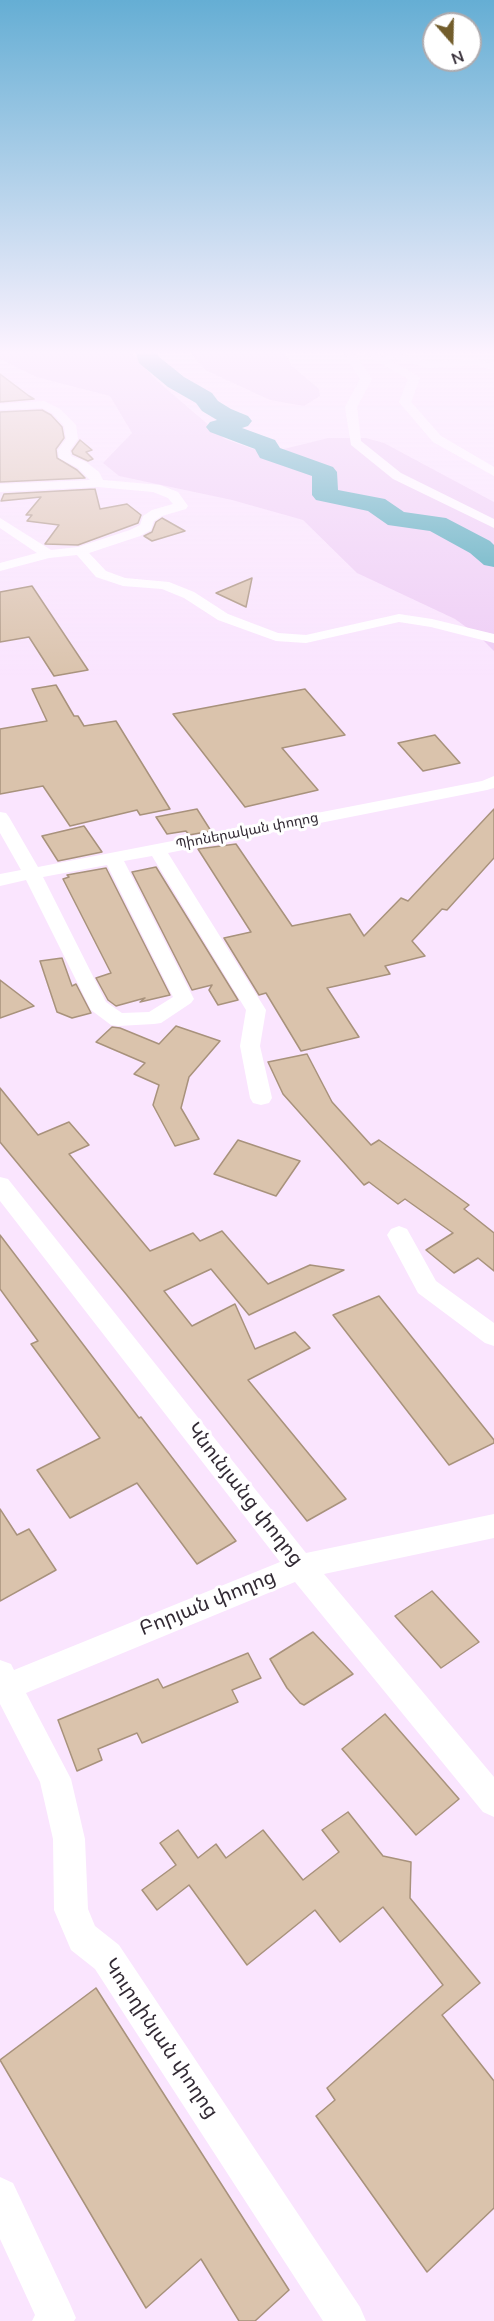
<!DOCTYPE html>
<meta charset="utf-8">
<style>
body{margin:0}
#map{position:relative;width:494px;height:2321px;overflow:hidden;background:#fae5fe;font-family:"Nunito Sans",sans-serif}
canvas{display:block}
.north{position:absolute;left:422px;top:12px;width:60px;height:60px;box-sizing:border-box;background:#fff;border:2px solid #adaaae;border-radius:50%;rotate:160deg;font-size:16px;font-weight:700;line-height:24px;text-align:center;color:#322a34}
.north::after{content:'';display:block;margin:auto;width:21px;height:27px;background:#725d2c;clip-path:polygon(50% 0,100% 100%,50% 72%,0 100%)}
</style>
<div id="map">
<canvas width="494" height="2321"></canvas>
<div class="north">N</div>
</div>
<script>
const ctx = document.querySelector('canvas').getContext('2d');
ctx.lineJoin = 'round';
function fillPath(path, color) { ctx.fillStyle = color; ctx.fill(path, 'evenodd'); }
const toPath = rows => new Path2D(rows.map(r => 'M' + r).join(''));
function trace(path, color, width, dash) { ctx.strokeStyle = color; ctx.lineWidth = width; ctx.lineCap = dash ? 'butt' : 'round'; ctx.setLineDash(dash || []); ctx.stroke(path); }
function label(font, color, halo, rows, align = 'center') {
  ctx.font = font + ' "Nunito Sans","Noto Sans Armenian",sans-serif'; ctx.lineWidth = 6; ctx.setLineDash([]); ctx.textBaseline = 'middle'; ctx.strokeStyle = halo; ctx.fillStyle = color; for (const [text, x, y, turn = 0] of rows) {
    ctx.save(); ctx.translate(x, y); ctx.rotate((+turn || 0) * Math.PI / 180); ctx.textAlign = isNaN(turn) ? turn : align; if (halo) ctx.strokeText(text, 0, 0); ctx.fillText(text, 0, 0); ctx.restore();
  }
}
const green = toPath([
 [0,353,127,353,135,356,155,379,225,439,253,449,280,450,328,438,366,438,384,443,494,502,494,651,480,637,455,619,357,573,303,520,232,500,119,476,103,463,132,433,110,396,36,377,0,359],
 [191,353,285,353,292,366,319,389,320,396,304,406,270,400,205,370]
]);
const river = toPath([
 [136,353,158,353,158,356,184,377,212,393,218,401,231,409,248,416,252,421,248,426,242,428,275,440,280,448,333,467,337,472,338,490,385,499,404,512,446,518,490,541,494,545,494,567,484,565,470,553,430,531,388,525,368,511,316,500,312,495,312,476,260,458,255,449,210,432,206,427,210,422,217,420,202,411,196,403,168,387,139,363,136,353]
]);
const building = toPath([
 [0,374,29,396,34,399,0,402,0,374],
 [42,410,51,415,62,427,64,438,56,449,57,458,77,470,85,478,0,482,0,412,42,410],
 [80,440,92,450,86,452,93,459,88,461,73,454,72,451,80,440],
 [95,489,100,509,127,504,141,515,138,523,78,545,45,544,59,525,27,521,32,515,26,515,41,497,1,501,4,494,95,489],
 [162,518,185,531,152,541,144,536,152,532,156,522,162,518],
 [252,578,246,607,216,593,252,578],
 [32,586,88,670,54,676,29,637,0,642,0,592,32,586],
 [56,685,74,716,78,716,84,726,116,721,170,809,140,815,137,810,70,826,43,786,0,794,0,729,47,721,32,689,56,685],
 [305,689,345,735,282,748,318,790,245,807,173,714,305,689],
 [435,735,460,763,423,771,398,743,435,735],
 [197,809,211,831,189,835,186,831,167,834,156,817,197,809],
 [494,809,494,858,447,910,442,909,412,941,425,956,385,966,390,974,327,988,359,1037,301,1051,266,993,259,995,224,938,251,932,198,849,236,844,292,926,350,914,364,936,401,898,408,901,494,809],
 [84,826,102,852,58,861,42,836,84,826],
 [156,867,238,1000,218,1005,209,990,212,985,192,990,132,872,156,867],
 [106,868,170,995,140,1002,145,998,116,1006,108,1000,96,978,111,973,63,879,69,877,67,875,106,868],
 [62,958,72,986,76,984,91,1013,72,1018,57,1012,40,961,62,958],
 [0,980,34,1006,0,1018,0,980],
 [176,1026,220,1041,189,1077,181,1108,199,1139,175,1146,153,1105,159,1085,134,1074,145,1063,96,1042,112,1027,120,1028,159,1044,176,1026],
 [307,1054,332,1102,371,1145,379,1140,469,1205,464,1209,494,1233,494,1271,478,1258,454,1273,426,1250,453,1233,405,1199,398,1204,369,1182,364,1185,283,1094,268,1062,307,1054],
 [0,1088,38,1135,69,1122,89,1145,69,1154,150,1251,193,1233,200,1241,222,1231,268,1284,310,1265,344,1270,249,1315,211,1269,164,1291,192,1326,235,1304,255,1349,295,1332,310,1348,248,1380,346,1499,307,1521,126,1294,0,1142,0,1088],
 [238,1140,300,1161,276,1196,214,1174,238,1140],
 [0,1235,139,1418,141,1417,236,1541,197,1564,137,1483,70,1518,37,1470,100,1438,31,1344,38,1341,0,1289,0,1235],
 [379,1296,494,1440,494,1443,449,1465,333,1315,379,1296],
 [0,1509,17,1535,29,1529,56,1570,0,1601,0,1509],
 [432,1591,479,1642,441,1668,395,1616,432,1591],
 [313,1632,353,1674,304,1705,300,1703,287,1688,270,1659,313,1632],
 [248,1653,261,1678,232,1690,238,1702,142,1743,137,1733,98,1749,102,1760,77,1771,58,1720,158,1679,163,1688,248,1653],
 [385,1714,459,1799,416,1835,342,1749,385,1714],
 [348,1812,383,1856,411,1862,410,1898,480,1983,442,2015,494,2081,494,2208,427,2272,316,2116,335,2100,327,2088,443,1985,383,1907,340,1942,315,1910,247,1965,189,1885,157,1910,142,1890,176,1865,160,1843,178,1830,198,1858,216,1844,226,1858,263,1830,303,1880,339,1852,322,1830,348,1812],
 [96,1988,289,2290,255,2321,239,2321,201,2259,146,2308,0,2060,96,1988]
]);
const street = toPath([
 [344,353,354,353,372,379,357,407,361,441,401,473,494,519,494,528,393,479,351,445,345,407,360,379,344,353],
 [364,353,377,353,418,376,420,378,411,402,441,436,494,467,494,476,433,442,399,402,408,379,364,353],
 [384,353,399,353,428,362,475,359,494,364,494,370,475,365,427,368,385,355,384,353],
 [44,401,60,409,76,425,78,439,70,450,71,456,86,462,99,472,103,480,160,485,178,492,188,506,186,509,162,516,154,521,151,530,140,536,89,553,106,571,125,578,169,582,194,592,228,614,278,633,306,635,399,614,432,619,494,634,494,643,431,627,399,622,306,643,276,641,218,620,184,598,162,589,123,586,96,577,77,555,49,558,0,571,0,563,37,553,0,528,0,518,51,550,78,547,130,530,140,525,143,516,152,510,173,504,168,498,153,492,98,487,0,492,0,484,90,480,78,468,59,458,58,450,66,439,64,426,52,413,42,408,0,410,0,404,44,401],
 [494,776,494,788,487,790,168,853,266,1010,260,1046,272,1098,269,1103,261,1105,253,1103,250,1098,240,1046,246,1010,152,856,124,861,194,999,191,1003,161,1023,154,1024,118,1026,111,1025,91,1010,26,880,0,886,0,874,21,870,0,833,0,812,6,813,9,817,38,867,482,781,494,776],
 [107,865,173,997,149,1012,122,1013,106,1002,43,877,107,865],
 [0,1177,8,1179,306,1553,494,1514,494,1538,324,1574,494,1777,494,1817,483,1812,295,1582,26,1693,71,1779,85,1839,88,1909,95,1926,119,1945,360,2307,366,2321,323,2321,95,1969,71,1950,54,1910,53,1839,40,1782,0,1704,0,1660,11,1664,14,1670,280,1562,0,1201,0,1177],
 [399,1226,407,1229,436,1281,494,1323,494,1346,485,1343,418,1293,387,1235,391,1229,399,1226],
 [0,2177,13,2183,70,2304,76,2318,74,2321,32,2321,35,2315,0,2239,0,2177]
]);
const farStreetnames = [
 ["Պիոներական փողոց",247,832,-11]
];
const nearStreetnames = [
 ["Կնունյանց փողոց",244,1495,52],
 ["Բորյան փողոց",208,1604,-22],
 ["Կուրղինյան փողոց",160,2039,56]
];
fillPath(green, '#eecdf5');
fillPath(river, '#42a4b5');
fillPath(building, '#dac3ac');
trace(building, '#a8927c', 1.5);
fillPath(street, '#fff');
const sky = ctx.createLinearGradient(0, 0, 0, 678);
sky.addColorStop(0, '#65aed4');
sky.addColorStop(0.52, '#fdf3ff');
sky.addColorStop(1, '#fdf3ff00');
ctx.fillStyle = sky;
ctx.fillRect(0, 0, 494, 678);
label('14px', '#322a34', '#fff', farStreetnames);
label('20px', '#322a34', '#fff', nearStreetnames);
</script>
